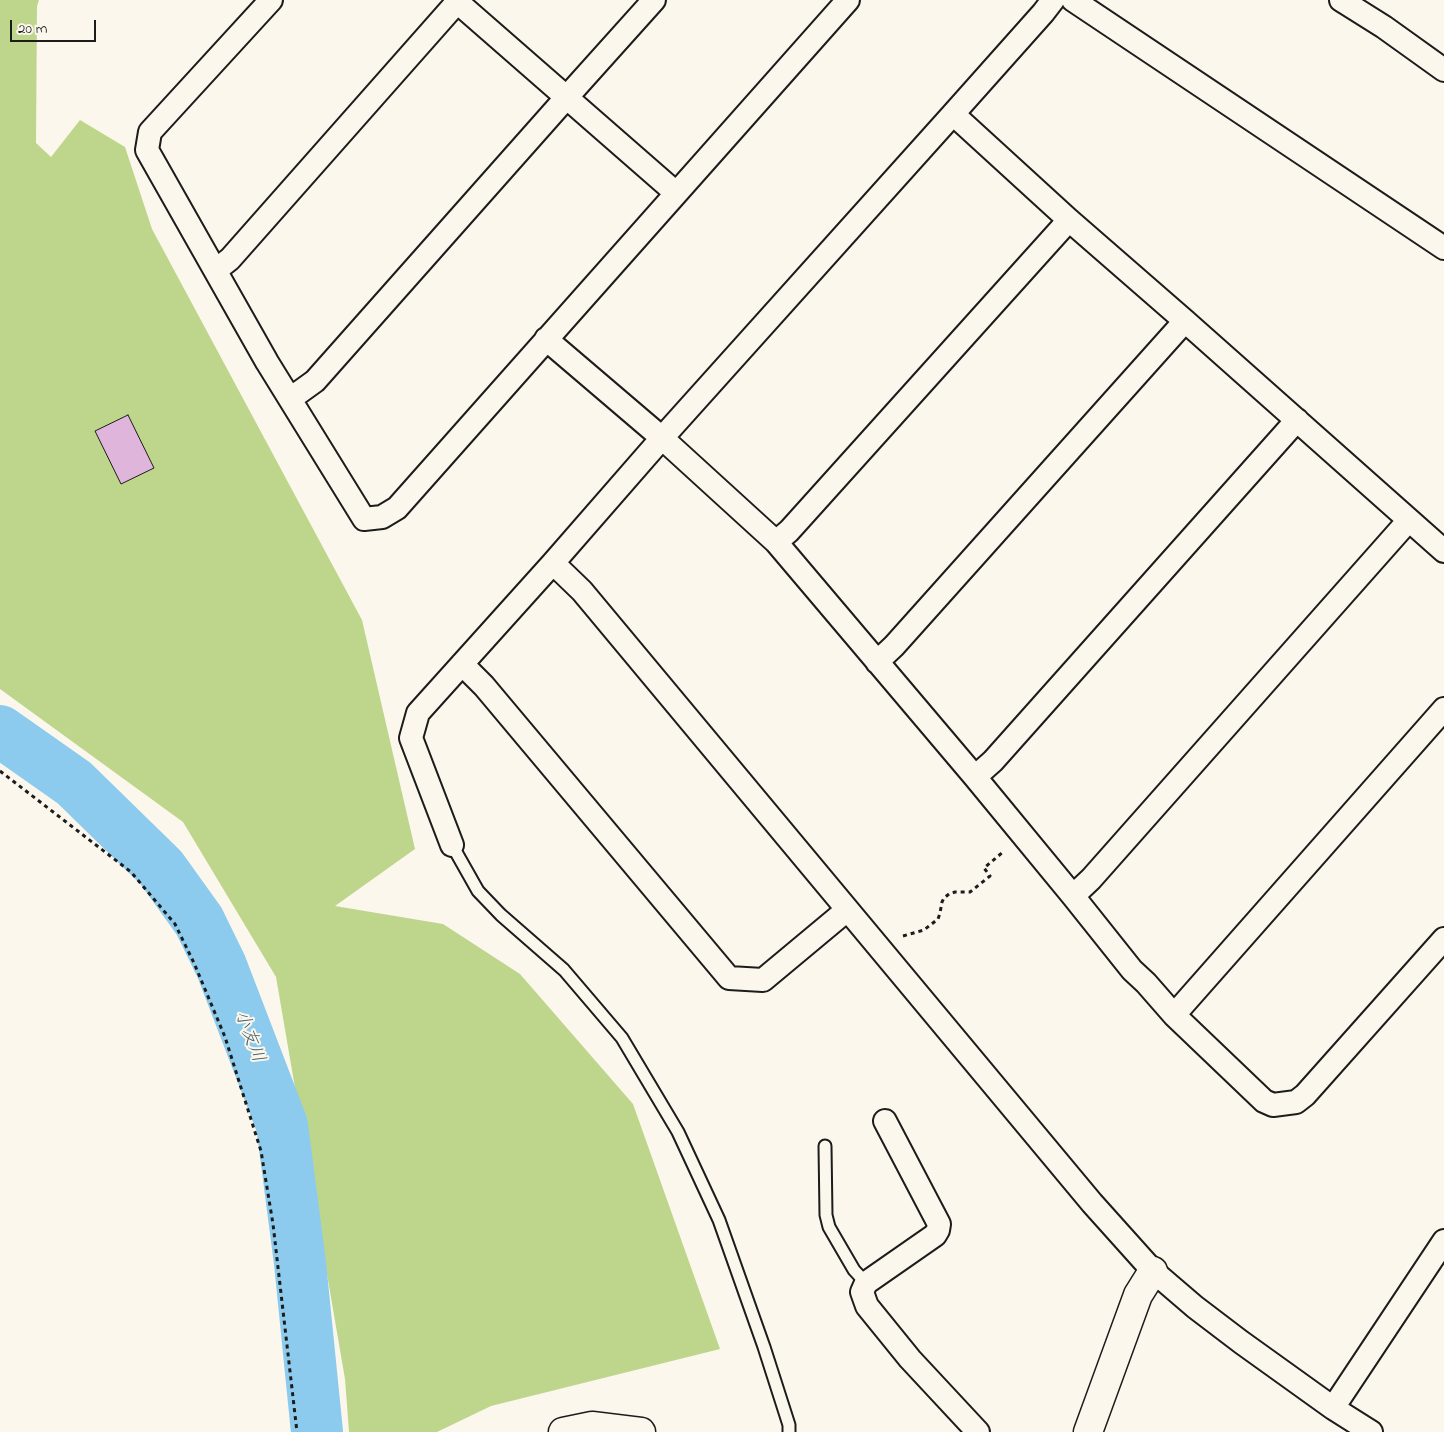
<!DOCTYPE html>
<meta charset="utf-8">
<style>
body{margin:0}
#map{position:relative;width:1444px;height:1432px;overflow:hidden;background:#fbf7ec;font-family:"Indie Flower",sans-serif}
canvas{display:block}
.scale{position:absolute;left:10px;top:20px;width:86px;height:22px;box-sizing:border-box;border:2px solid #1c1c1c;border-top:0;padding-left:6px;font-size:15px;line-height:18px;white-space:nowrap;color:#1c1c1c;-webkit-text-stroke:4px #fbf7ec;paint-order:stroke}
</style>
<div id="map">
<canvas width="1444" height="1432"></canvas>
<div class="scale">20 m</div>
</div>
<script>
const ctx = document.querySelector('canvas').getContext('2d');
ctx.lineJoin = 'round';
function fillPath(path, color) { ctx.fillStyle = color; ctx.fill(path, 'evenodd'); }
const toPath = rows => new Path2D(rows.map(r => 'M' + r).join(''));
function trace(path, color, width, dash) { ctx.strokeStyle = color; ctx.lineWidth = width; ctx.lineCap = dash ? 'butt' : 'round'; ctx.setLineDash(dash || []); ctx.stroke(path); }
function label(font, color, halo, rows, align = 'center') {
  ctx.font = font + ' "Indie Flower","Klee One",sans-serif'; ctx.lineWidth = 4; ctx.setLineDash([]); ctx.textBaseline = 'middle'; ctx.strokeStyle = halo; ctx.fillStyle = color; for (const [text, x, y, turn = 0] of rows) {
    ctx.save(); ctx.translate(x, y); ctx.rotate((+turn || 0) * Math.PI / 180); ctx.textAlign = isNaN(turn) ? turn : align; if (halo) ctx.strokeText(text, 0, 0); ctx.fillText(text, 0, 0); ctx.restore();
  }
}
const green = toPath([
 [0,0,39,0,37,6,36,143,51,157,80,120,125,147,152,229,362,620,415,849,335,906,443,924,520,974,633,1104,720,1349,491,1406,437,1432,349,1432,345,1379,276,977,183,822,0,689]
]);
const river = toPath([
 [0,731,74,783,161,868,199,921,221,966,282,1125,300,1263,317,1432]
]);
const building = toPath([
 [128,415,154,468,121,484,95,431,128,415]
]);
const path = toPath([
 [0,771,131,872,175,924,194,963,225,1037,261,1151,273,1224,297,1432],
 [903,936,924,930,938,919,940,913,942,902,944,898,949,894,955,892,970,892,990,876,984,868,1003,852]
]);
const service = toPath([
 [452,845,478,891,501,915,564,970,622,1038,678,1132,719,1220,764,1347,789,1425,789,1432],
 [825,1146,826,1215,829,1227,854,1270,866,1283]
]);
const minor = toPath([
 [271,0,150,132,147,150,267,362,364,519,382,517,397,508,848,0],
 [455,0,676,193],
 [1073,0,1444,248],
 [1341,0,1384,27,1444,70],
 [953,114,1069,220,1185,321,1444,551],
 [216,270,230,259,459,0],
 [546,339,662,438,776,542,975,777,1073,896,1132,970,1146,983,1174,1015,1264,1101,1273,1105,1296,1102,1305,1095,1444,939],
 [290,399,315,381,566,98,654,0],
 [776,542,789,531,1069,220],
 [553,563,582,591,1092,1203,1153,1271,1195,1307,1241,1342,1333,1408,1371,1432],
 [877,662,894,646,1185,321],
 [462,664,484,686,729,978,763,980,847,910],
 [975,777,993,761,1297,420],
 [452,845,411,738,418,713,553,563,662,438,953,114,1043,13,1053,0],
 [1073,896,1091,879,1409,520],
 [1174,1015,1444,709],
 [885,1121,939,1224,938,1230,935,1235,866,1283,862,1292,867,1306,910,1359,978,1432],
 [1333,1408,1444,1241]
]);
const tertiary = toPath([
 [1088,1432,1138,1295,1153,1271]
]);
const secondary = toPath([
 [563,1432,592,1426,641,1432]
]);
const waterNames = [
 ["小友川",248,1037,69]
];
fillPath(green, '#bed68c');
trace(river, '#8ccbed', 52);
fillPath(building, '#e0b5db');
trace(building, '#1c1c1c', 1);
trace(service, '#1c1c1c', 15);
trace(minor, '#1c1c1c', 26);
trace(tertiary, '#1c1c1c', 31);
trace(secondary, '#1c1c1c', 31);
trace(path, '#1c1c1c', 3, [4, 4]);
trace(service, '#fbf7ec', 11);
trace(minor, '#fbf7ec', 22);
trace(tertiary, '#fbf7ec', 28);
trace(secondary, '#fbf7ec', 28);
label('italic 18px', '#435965', '#fbf7ec', waterNames);
</script>
